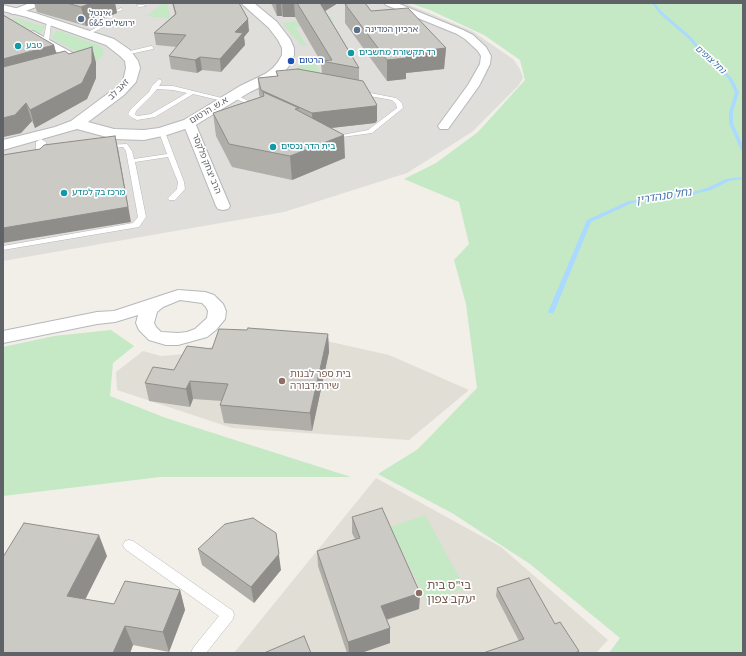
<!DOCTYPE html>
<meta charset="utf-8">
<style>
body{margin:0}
#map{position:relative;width:746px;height:656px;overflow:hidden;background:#f1efe8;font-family:"Source Sans 3",sans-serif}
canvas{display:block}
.frame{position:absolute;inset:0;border:4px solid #5f6368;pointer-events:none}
</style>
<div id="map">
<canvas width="746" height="656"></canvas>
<div class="frame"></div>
</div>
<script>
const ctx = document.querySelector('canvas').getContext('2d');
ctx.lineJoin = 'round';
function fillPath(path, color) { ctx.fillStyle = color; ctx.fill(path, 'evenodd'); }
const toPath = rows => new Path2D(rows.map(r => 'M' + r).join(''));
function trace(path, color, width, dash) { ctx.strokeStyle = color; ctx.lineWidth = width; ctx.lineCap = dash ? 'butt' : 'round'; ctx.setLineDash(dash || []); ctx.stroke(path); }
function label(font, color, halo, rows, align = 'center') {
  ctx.font = font + ' "Source Sans 3","Noto Sans Hebrew",sans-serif'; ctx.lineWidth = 3.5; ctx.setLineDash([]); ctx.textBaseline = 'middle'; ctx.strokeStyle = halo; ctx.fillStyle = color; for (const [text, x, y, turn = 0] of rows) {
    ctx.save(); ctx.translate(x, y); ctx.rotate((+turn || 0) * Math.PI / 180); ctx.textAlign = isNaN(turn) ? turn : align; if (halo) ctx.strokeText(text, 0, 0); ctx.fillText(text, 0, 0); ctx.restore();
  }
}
const industrial = toPath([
 [3,3,405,3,472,31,513,59,520,69,523,78,519,85,472,132,407,173,284,212,3,261]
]);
const education = toPath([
 [262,328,277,330,389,355,469,390,409,440,232,428,117,390,116,372,143,351,161,356,197,353,240,334],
 [376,478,501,547,608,640,596,653,234,653]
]);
const green = toPath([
 [163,3,167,3,171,19,147,16],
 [409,3,743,4,743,653,609,653,620,638,530,564,452,513,378,474,418,449,477,388,466,304,454,260,469,244,459,202,404,179,436,163,478,132,525,80,520,60,484,35,430,10],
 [331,16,333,23,295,27,307,46,302,46,282,23],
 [16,18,45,27,40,34,19,23,3,27,3,22],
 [57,30,98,45,103,49,104,54,100,59,95,61,51,38],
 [313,57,323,80,296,75,302,58],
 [111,330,134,346,113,363,110,396,166,418,351,477,160,477,3,496,3,347,54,336],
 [425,515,465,588,427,602,390,527]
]);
const stream = toPath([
 [652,3,654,3,662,12,691,37,707,57,731,77,739,92,733,112,733,123,743,146,743,151,741,150,729,123,729,112,735,92,728,78,705,59,689,39,660,14,652,3],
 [743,177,743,179,729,181,711,190,686,196,632,203,591,222,554,312,553,313,549,313,548,312,587,220,629,201,686,194,707,188,726,179,743,177]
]);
const service = toPath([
 [137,5,144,5,146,6,139,7,137,5],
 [121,8,123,10,116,12,114,11,121,8],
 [111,20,115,21,88,35,84,34,111,20],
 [47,22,51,23,49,42,46,44,43,42,47,22],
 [151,46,153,47,153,49,125,55,122,53,151,46],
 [159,79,162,81,159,86,173,86,230,100,227,102,193,94,155,117,137,120,131,117,128,114,131,109,149,92,152,86,159,79],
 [157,89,173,90,187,93,151,114,138,116,135,115,136,111,153,94,157,89],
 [360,91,396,98,402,103,403,108,372,133,342,137,342,135,368,130,397,108,396,104,392,100,358,94,357,93,360,91],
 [232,95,236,95,261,107,256,108,232,97,232,95],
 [162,130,165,132,184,182,185,189,175,200,169,200,168,198,177,189,178,182,168,157,135,162,146,217,139,227,3,250,3,246,133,223,138,217,126,151,123,147,106,149,103,147,106,145,127,144,132,151,134,159,167,154,159,132,162,130],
 [129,540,133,541,233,611,234,615,233,619,206,653,191,653,193,648,219,616,125,549,123,545,125,541,129,540]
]);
const pedestrian = toPath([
 [41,139,46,142,46,159,44,161,3,168,3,162,36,157,36,142,41,139]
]);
const minor = toPath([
 [30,3,43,3,41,5,18,14,12,14,10,12,12,10,30,3],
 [384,3,397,3,463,30,473,35,486,47,491,56,490,64,479,86,448,129,440,129,438,126,468,85,480,64,481,56,478,51,465,39,457,34,386,5,384,3],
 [33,31,80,57,81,59,74,65,66,65,65,63,69,59,29,36,28,34,33,31],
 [189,119,193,120,195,123,230,206,228,209,223,210,218,209,216,206,183,123,185,120,189,119],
 [178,290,205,292,214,295,223,304,226,311,225,319,216,330,207,337,178,345,166,345,149,340,139,330,136,323,138,315,115,322,97,324,3,343,3,331,97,312,114,311,178,290],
 [180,300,202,303,206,307,208,311,207,318,195,329,187,332,178,333,161,332,156,327,154,323,157,312,163,307,180,300]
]);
const tertiary = toPath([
 [241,3,254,3,277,22,290,39,294,48,294,55,291,63,283,74,275,80,250,92,194,126,167,135,144,140,114,139,77,129,3,150,3,140,55,127,71,121,114,89,123,81,126,68,125,61,120,56,106,45,27,17,3,11,3,5,35,13,114,39,130,50,138,61,140,68,136,82,124,95,88,122,114,129,144,130,159,128,184,120,240,86,265,74,273,68,278,62,282,55,282,48,278,40,269,28,241,3]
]);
const wall = toPath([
 [34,3,115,3,117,13,86,26,37,12],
 [172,3,239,3,249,31,244,37,245,45,221,72,202,70,197,73,171,69,169,56,177,47,156,45,154,33,175,14],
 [271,3,338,3,325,11,359,68,359,80,377,105,377,121,375,123,331,128,345,158,292,180,232,167,216,136,213,113,260,97,259,94,258,78,277,76,276,71,322,74,321,62,295,17,283,17,282,16,277,16],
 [345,4,371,11,446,48,444,69,406,73,406,79,387,81,345,23],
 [3,15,54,45,56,53,69,54,92,47,96,63,96,78,87,99,35,128,32,121,21,133,3,137],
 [328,334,329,352,312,431,224,423,220,405,222,401,193,399,190,407,149,401,145,383,174,370],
 [352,517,420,593,419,609,387,620,390,628,390,643,361,653,347,653,318,566,317,551,355,539,352,533],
 [198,549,281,570,254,603,202,565],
 [107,556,85,599,114,604,180,590,185,610,169,652,133,645,130,653,3,653],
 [497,588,555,624,578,653,519,641,496,596]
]);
const shadedWall = toPath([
 [91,3,115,3,117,13,86,26,81,7],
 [276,3,281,3,282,16,277,16],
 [282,3,294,3,295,17,283,17],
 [317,3,338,3,317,16],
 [248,19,249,31,244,37,245,45,221,72,220,59,235,32],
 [54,45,58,60,3,76,3,59],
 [92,47,96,63,96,78,87,99,35,128,30,110],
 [446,48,444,69,406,73,406,79,387,81,387,60,402,53],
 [200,57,202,70,197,73,195,60],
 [26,103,32,121,21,133,3,137,3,118],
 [377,105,377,121,375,123,313,130,312,113],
 [344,135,345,158,292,180,290,156],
 [115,136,118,149,131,222,3,243,3,228],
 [328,334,329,352,312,431,310,413],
 [190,381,193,399,190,407,186,389],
 [276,533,281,570,254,603,251,587],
 [99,535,107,556,77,616,67,596],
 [180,590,185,610,169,652,163,632],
 [420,593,419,609,381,621,381,606],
 [125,626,133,645,130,653,113,653],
 [390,628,390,643,361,653,349,653,348,642]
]);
const building = toPath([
 [67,3,91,3,81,7,67,3],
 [173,3,239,3,248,19,235,32,243,33,220,59,200,57,195,60,169,56,186,35,154,33,176,14,173,3],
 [297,3,320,3,359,68,321,61,332,60,297,3],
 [357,3,365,3,371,11,408,8,446,48,402,53,407,58,387,60,345,4,357,3],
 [3,15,54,45,3,59,3,15],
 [92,47,92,62,82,83,30,110,26,103,15,115,3,118,3,67,65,51,69,54,92,47],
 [298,69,363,81,377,105,375,106,312,113,261,90,258,78,278,76,276,71,298,69],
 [263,92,299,108,295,109,344,135,290,156,229,144,213,113,264,96,263,92],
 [115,136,128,207,3,228,3,155,40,149,44,145,115,136],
 [248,328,328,334,310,413,220,405,228,384,190,381,186,389,145,383,153,367,174,370,187,346,212,349,219,329,247,330,248,328],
 [382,508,420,593,381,606,390,628,348,642,317,551,360,538,352,517,382,508],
 [253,518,276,533,279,554,251,587,198,549,225,524,253,518],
 [24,523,99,535,67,596,114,604,125,581,180,590,163,632,125,626,113,653,3,653,3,557,24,523],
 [529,578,555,624,560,622,579,651,575,653,483,653,524,639,497,588,529,578],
 [304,636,311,653,264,653,304,636]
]);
const markers = [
 [81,19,4,"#5c6f8a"],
 [357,30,4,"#5c6f8a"],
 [18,46,4,"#0f9aa8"],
 [351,53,4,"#0f9aa8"],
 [291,61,4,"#1a4fb4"],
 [273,147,4,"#0f9aa8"],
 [64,193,4,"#0f9aa8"],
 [282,381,4,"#8d6e63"],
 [419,593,4,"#8d6e63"]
];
const farServicenames = [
 ["אינטל",89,14],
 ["ירושלים 5&6",89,24],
 ["ארכיון המדינה",365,30]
];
const farCulturenames = [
 ["טבע",26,46],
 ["רד תקשורת מחשבים",359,53],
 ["בית הדר נכסים",281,147],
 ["מרכז בק למדע",72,193]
];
const farWaternames = [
 ["נחל צופים",710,60,42]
];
const farTransitnames = [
 ["הרטום",299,61]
];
const farStreetnames = [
 ["זאב לב",119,90,-45],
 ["א.ש. הרטום",209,111,-31],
 ["הרב יצחק פלקסר",206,164,68]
];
const educationNames = [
 ["בית ספר לבנות",290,375],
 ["שירת דבורה",290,387]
];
const waterNames = [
 ["נחל סנהדרין",664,197,-9]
];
const nearEducationnames = [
 ["בי\"ס בית",427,586],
 ["יעקב צפון",427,600]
];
fillPath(industrial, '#e0deda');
fillPath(education, '#e1ded6');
fillPath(green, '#c5e8c5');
fillPath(stream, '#aadaff');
trace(service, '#b5b8bc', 1);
trace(pedestrian, '#b5b8bc', 1);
trace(minor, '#b5b8bc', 2);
trace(tertiary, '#b5b8bc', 2);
fillPath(service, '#fff');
fillPath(pedestrian, '#fff');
fillPath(minor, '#fff');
fillPath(tertiary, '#fff');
fillPath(wall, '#afaea9');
fillPath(shadedWall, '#8f8d8a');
fillPath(building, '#cccac5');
trace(building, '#8f8d8a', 1);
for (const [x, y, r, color] of markers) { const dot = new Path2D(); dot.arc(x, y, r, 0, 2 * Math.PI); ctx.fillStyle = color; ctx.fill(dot); trace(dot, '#fff', 1.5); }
label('9px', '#4e5e75', '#fff', farServicenames, 'left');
label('9px', '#0d838f', '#fff', farCulturenames, 'left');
label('italic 9px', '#4174aa', '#fff', farWaternames);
label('9px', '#164399', '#fff', farTransitnames, 'left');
label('9px', '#5f6368', '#fff', farStreetnames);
label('10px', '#785e54', '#fff', educationNames, 'left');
label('italic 11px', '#4174aa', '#fff', waterNames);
label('12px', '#785e54', '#fff', nearEducationnames, 'left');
</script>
